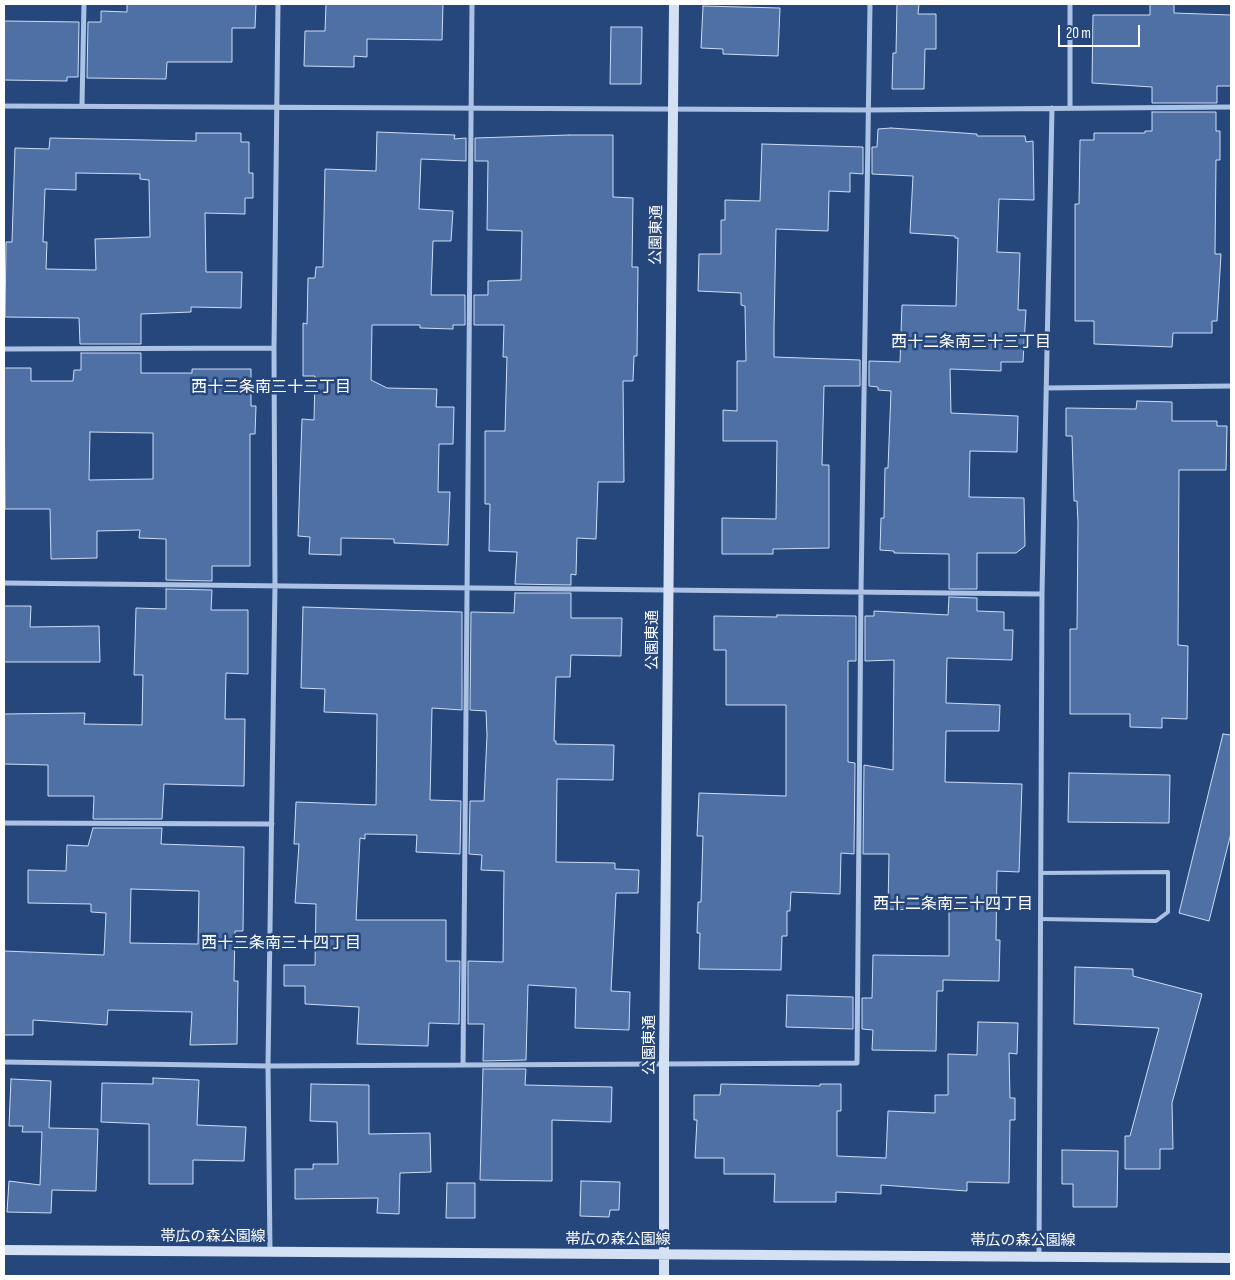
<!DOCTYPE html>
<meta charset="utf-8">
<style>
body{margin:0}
#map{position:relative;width:1235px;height:1280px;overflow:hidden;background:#26477c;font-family:"Sofia Sans Condensed",sans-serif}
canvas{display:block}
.frame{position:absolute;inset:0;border:5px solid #fff;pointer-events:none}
.scale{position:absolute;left:1058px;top:25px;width:82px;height:22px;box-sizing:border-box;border:2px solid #fff;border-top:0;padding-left:6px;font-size:15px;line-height:18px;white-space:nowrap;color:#fff;-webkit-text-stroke:4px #26477c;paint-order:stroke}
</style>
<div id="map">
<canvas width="1235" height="1280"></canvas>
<div class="frame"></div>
<div class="scale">20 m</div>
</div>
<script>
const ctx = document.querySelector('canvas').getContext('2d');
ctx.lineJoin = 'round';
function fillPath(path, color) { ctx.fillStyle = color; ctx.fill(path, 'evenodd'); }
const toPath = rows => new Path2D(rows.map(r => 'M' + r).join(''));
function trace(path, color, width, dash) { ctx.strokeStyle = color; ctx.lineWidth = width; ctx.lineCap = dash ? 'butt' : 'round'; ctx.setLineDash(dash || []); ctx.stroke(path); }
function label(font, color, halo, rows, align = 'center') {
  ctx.font = font + ' "Sofia Sans Condensed","Noto Sans JP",sans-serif'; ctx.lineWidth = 5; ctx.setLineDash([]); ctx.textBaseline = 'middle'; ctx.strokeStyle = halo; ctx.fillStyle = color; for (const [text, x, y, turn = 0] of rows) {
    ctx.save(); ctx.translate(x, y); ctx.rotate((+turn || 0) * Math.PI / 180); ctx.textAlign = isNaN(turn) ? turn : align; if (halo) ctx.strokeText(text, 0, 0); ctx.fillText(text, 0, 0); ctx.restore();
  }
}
const building = toPath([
 [127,4,256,4,255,28,232,28,232,62,167,62,166,79,87,78,88,22,101,22,101,11,127,12,127,4],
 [326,4,443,4,442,40,367,39,367,57,354,56,354,67,304,66,305,31,325,31,326,4],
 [897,4,919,4,918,14,936,14,936,49,925,49,924,89,892,89,893,53,896,53,897,4],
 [1150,4,1174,4,1174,13,1231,15,1231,86,1217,86,1217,103,1152,103,1152,87,1092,83,1093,15,1150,15,1150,4],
 [703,6,780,8,778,56,723,54,723,49,701,48,703,6],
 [4,21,79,22,78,77,67,77,67,81,4,80,4,21],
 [611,27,642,27,641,84,610,84,611,27],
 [1152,112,1216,112,1216,131,1220,131,1220,160,1216,160,1215,254,1221,254,1217,321,1212,321,1212,333,1173,333,1172,347,1094,344,1094,321,1075,321,1075,204,1079,204,1080,140,1094,140,1094,133,1145,133,1145,131,1152,131,1152,112],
 [891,128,977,134,977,136,1025,136,1026,142,1033,141,1034,200,999,199,997,252,1020,253,1018,310,1026,310,1023,362,1001,362,1001,371,950,369,951,413,1018,416,1017,452,970,451,969,497,1024,498,1025,546,1016,553,977,553,977,589,949,589,949,554,894,553,894,551,880,550,881,518,884,518,885,468,888,468,891,391,878,390,878,387,869,386,869,361,900,362,902,305,956,306,958,238,955,238,955,236,910,233,913,176,872,174,872,147,877,147,878,129,891,128],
 [377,132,455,135,454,139,466,138,466,161,421,159,419,209,453,211,451,241,433,241,431,295,465,295,465,325,453,325,453,329,420,328,420,325,372,325,371,380,387,388,437,389,436,407,454,407,453,444,439,444,438,492,450,492,448,545,394,543,394,539,341,538,341,555,309,554,310,537,298,536,302,419,314,420,315,376,303,376,303,323,307,324,308,278,315,278,316,267,323,267,325,169,376,171,377,132],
 [196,133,241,133,241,142,249,142,249,173,253,173,253,198,245,198,245,214,205,213,206,272,242,272,241,308,191,307,191,312,141,314,141,344,80,344,79,318,5,317,6,242,12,242,15,148,49,149,50,138,196,141,196,133],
 [76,173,140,174,140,179,149,180,150,237,95,239,96,270,46,269,47,242,43,242,45,189,76,190,76,173],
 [569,135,613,135,613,197,633,198,632,267,638,267,637,356,634,356,633,381,623,381,624,482,598,482,596,539,577,538,576,575,571,574,571,585,515,584,517,552,489,551,490,504,485,504,485,431,505,431,507,357,503,357,504,325,474,325,474,295,488,295,488,281,521,280,522,231,487,230,488,161,475,161,475,138,569,135],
 [762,144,863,147,863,174,850,173,850,192,829,191,828,231,776,229,774,328,774,357,860,360,860,386,824,386,822,465,829,465,829,548,773,549,773,554,722,554,722,518,776,519,777,441,723,441,723,410,737,411,737,361,746,361,745,306,741,305,741,293,698,291,699,254,721,254,721,220,725,220,725,200,760,201,762,144],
 [81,353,141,353,141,373,192,373,192,369,251,369,251,406,256,406,255,434,250,434,250,566,212,566,212,581,166,580,166,539,139,538,140,530,97,531,97,558,51,559,50,509,5,509,4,368,31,368,31,381,73,381,74,370,81,370,81,353],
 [90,432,153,433,153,479,89,480,90,432],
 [1137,401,1172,402,1172,421,1217,421,1217,426,1227,426,1226,470,1179,470,1178,645,1188,646,1187,719,1162,718,1162,728,1130,727,1130,714,1070,714,1070,629,1077,629,1078,523,1077,501,1074,501,1072,436,1066,436,1066,408,1136,409,1137,401],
 [166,589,212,590,211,610,248,610,248,674,226,673,225,719,245,719,244,786,164,784,162,819,93,819,94,796,48,796,48,765,4,764,4,714,85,713,84,724,142,725,143,675,134,675,136,608,166,609,166,589],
 [515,593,571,593,571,618,622,618,621,656,571,655,570,677,556,677,554,741,556,741,556,744,614,745,613,780,557,779,556,862,615,863,615,869,639,870,638,893,616,893,611,991,630,992,629,1030,575,1028,576,988,528,985,526,1060,483,1061,484,1024,468,1024,468,961,503,962,504,871,481,870,482,855,469,854,470,801,484,801,487,735,486,711,470,710,471,612,514,613,515,593],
 [949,597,977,598,977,611,1004,612,1004,630,1013,630,1012,660,947,658,946,703,1000,705,999,731,946,731,945,782,1022,784,1019,872,997,871,996,940,1000,940,999,981,943,980,943,991,937,991,936,1051,872,1050,873,1030,862,1029,862,998,872,998,873,955,949,956,949,911,888,909,889,854,863,854,864,765,893,770,894,660,865,661,865,616,874,616,874,611,948,615,949,597],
 [4,606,31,606,30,627,99,626,100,662,4,662,4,606],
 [303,607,462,612,462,710,432,708,430,800,461,801,460,854,416,852,417,835,365,834,365,839,360,838,356,920,446,920,446,961,460,961,459,1024,429,1023,428,1046,357,1044,359,1007,305,1004,305,986,284,986,284,965,315,965,316,904,295,903,299,844,294,844,296,802,376,805,377,714,324,712,325,689,301,688,303,607],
 [777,615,856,616,856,661,848,661,848,762,855,763,854,854,841,853,840,894,791,892,790,911,787,911,787,936,782,936,781,970,699,969,700,933,697,933,698,902,701,902,703,836,697,836,699,793,786,796,786,705,726,705,726,650,714,650,714,616,777,617,777,615],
 [1223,734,1231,735,1231,833,1209,921,1179,913,1223,734],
 [1069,773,1170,775,1169,823,1068,822,1069,773],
 [93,828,162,828,161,844,244,847,243,931,235,931,234,981,238,981,237,1044,190,1045,192,1012,108,1010,107,1025,33,1020,33,1035,4,1035,4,951,104,955,106,913,91,912,91,904,28,903,28,870,66,871,67,845,88,846,93,828],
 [131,889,199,891,198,944,130,943,131,889],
 [1075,967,1133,969,1133,976,1202,994,1172,1103,1173,1149,1160,1149,1160,1169,1125,1169,1125,1136,1130,1136,1159,1028,1074,1024,1075,967],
 [787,995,853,997,853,1029,786,1027,787,995],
 [978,1022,1018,1023,1017,1054,1009,1053,1010,1098,1015,1098,1015,1120,1010,1120,1009,1183,967,1182,967,1191,881,1185,881,1194,836,1192,836,1202,774,1202,775,1174,724,1174,724,1158,695,1158,697,1120,694,1120,694,1095,720,1095,721,1084,820,1086,820,1084,841,1084,841,1111,837,1111,837,1156,886,1158,888,1111,935,1113,935,1095,948,1095,948,1054,977,1055,978,1022],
 [483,1069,526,1069,525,1085,612,1087,611,1122,552,1120,552,1181,480,1180,483,1069],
 [153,1078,199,1080,197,1125,246,1127,244,1161,193,1160,193,1184,149,1184,149,1124,101,1122,102,1083,153,1084,153,1078],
 [11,1079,51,1081,49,1128,98,1129,96,1191,52,1190,51,1213,7,1212,9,1181,40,1185,42,1132,22,1132,23,1126,9,1126,11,1079],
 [311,1084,369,1085,369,1134,430,1133,431,1172,400,1173,399,1214,377,1213,378,1198,295,1199,295,1169,313,1169,313,1164,338,1164,337,1122,310,1121,311,1084],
 [1062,1150,1118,1151,1117,1207,1073,1207,1073,1184,1062,1184,1062,1150],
 [581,1181,620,1182,619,1210,610,1210,609,1217,580,1216,581,1181],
 [447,1183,475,1183,475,1218,446,1218,447,1183]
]);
const lane = toPath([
 [1040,919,1156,921,1168,912,1168,872,1041,873]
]);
const street = toPath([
 [1070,4,1070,108],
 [82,105,84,4],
 [4,106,869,110,1231,107],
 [4,349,274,348],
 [1046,388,1231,386],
 [4,583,1042,594],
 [4,823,272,824],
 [4,1062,268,1066,857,1063,861,591,870,4],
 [463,1065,472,4],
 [270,1251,268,1066,275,585,274,348,278,4],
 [1039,1257,1042,594,1052,108]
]);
const secondary = toPath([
 [4,1250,1231,1258],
 [664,1276,664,1064,674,4]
]);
const streetNames = [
 ["公園東通",657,235,-89],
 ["公園東通",653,640,-90],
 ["公園東通",650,1045,-90],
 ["帯広の森公園線",213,1237],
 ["帯広の森公園線",618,1240],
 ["帯広の森公園線",1023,1241]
];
const neighbourhoodNames = [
 ["西十二条南三十三丁目",971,343],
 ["西十三条南三十三丁目",271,388],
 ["西十二条南三十四丁目",953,905],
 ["西十三条南三十四丁目",281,944]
];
fillPath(building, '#4e70a5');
trace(building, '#cdddf4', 1);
trace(lane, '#abc2e4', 4);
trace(street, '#abc2e4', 5);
trace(secondary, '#d4e0f4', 10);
label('15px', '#fff', '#26477c', streetNames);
label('16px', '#fff', '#26477c', neighbourhoodNames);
</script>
